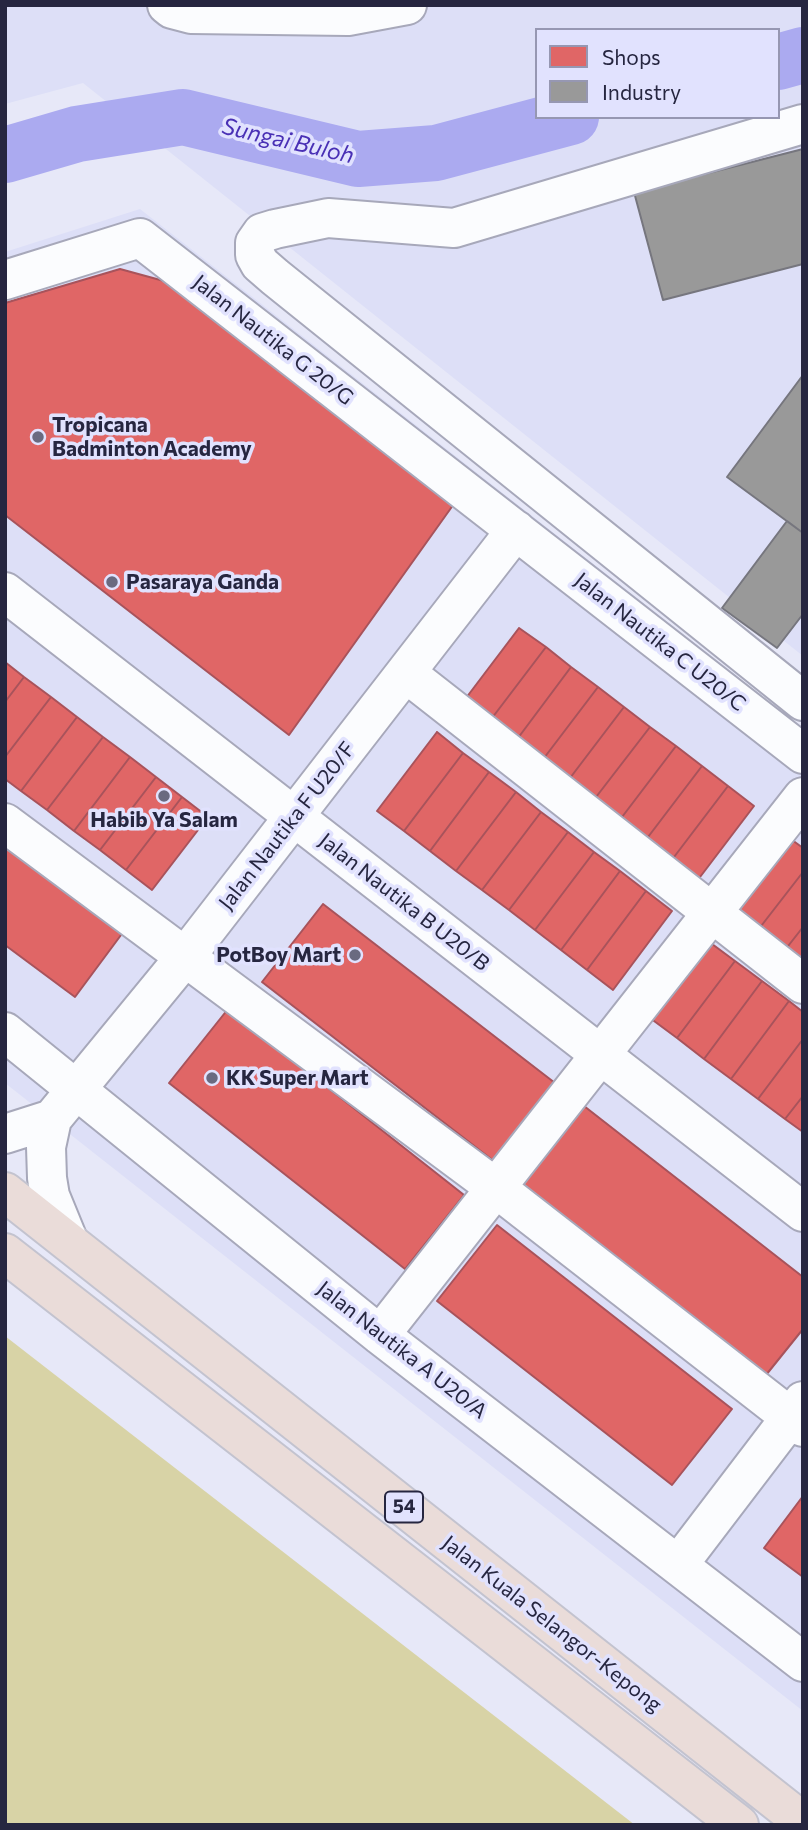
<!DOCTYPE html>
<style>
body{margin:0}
#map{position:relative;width:808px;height:1830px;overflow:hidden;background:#e7e8f8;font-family:Commissioner,sans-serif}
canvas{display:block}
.frame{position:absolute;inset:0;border:7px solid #262640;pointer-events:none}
.legend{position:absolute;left:535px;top:28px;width:245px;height:91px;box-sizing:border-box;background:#e1e2fe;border:2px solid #9697b2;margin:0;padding:9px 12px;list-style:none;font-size:21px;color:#262640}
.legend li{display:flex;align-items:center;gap:14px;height:35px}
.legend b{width:35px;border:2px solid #9697b2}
</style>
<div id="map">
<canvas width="808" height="1830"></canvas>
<div class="frame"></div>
<ul class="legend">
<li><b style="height:19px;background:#e06666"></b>Shops</li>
<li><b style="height:19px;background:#999"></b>Industry</li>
</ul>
</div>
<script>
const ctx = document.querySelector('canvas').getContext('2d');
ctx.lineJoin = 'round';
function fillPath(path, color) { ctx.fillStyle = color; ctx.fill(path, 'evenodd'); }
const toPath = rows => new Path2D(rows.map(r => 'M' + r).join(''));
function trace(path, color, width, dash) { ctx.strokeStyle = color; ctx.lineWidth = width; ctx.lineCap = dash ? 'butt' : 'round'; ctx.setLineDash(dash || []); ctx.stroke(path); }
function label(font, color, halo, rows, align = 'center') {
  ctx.font = font + ' Commissioner,sans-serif'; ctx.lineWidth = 7; ctx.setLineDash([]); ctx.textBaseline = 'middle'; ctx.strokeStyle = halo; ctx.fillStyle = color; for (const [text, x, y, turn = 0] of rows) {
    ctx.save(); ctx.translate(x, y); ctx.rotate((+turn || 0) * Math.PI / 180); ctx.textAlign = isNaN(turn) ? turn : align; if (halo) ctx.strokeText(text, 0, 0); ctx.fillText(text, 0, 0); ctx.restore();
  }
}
const built = toPath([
 [5,5,803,5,803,656,83,83,5,104],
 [537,30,778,30,778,117,537,117],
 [140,209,803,728,803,1711,5,1083,5,252]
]);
const green = toPath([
 [5,1336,635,1825,5,1825]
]);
const shops = toPath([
 [120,269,164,281,456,501,289,735,5,515,5,303,120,269],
 [519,628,546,647,489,722,463,702,519,628],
 [546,647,571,667,515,742,489,722,546,647],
 [5,662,24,677,5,702,5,662],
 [571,667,598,687,541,762,515,742,571,667],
 [24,677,51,697,5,757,5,702,24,677],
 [598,687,624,707,567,782,541,762,598,687],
 [51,697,77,717,21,791,5,779,5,757,51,697],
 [624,707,650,727,593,801,567,782,624,707],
 [77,717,103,737,47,810,21,791,77,717],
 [650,727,676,746,619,821,593,801,650,727],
 [437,732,463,753,404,831,377,811,437,732],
 [103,737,130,757,74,831,47,810,103,737],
 [676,746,702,766,645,841,619,821,676,746],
 [463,753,489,772,430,851,404,831,463,753],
 [130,757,156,777,100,850,74,831,130,757],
 [702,766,728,786,671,861,645,841,702,766],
 [489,772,516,792,456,871,430,851,489,772],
 [156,777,182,797,126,870,100,850,156,777],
 [728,786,754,806,697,881,671,861,728,786],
 [516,792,541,812,482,890,456,871,516,792],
 [182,797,208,817,152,890,126,870,182,797],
 [541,812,568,832,509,910,482,890,541,812],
 [568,832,594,852,535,930,509,910,568,832],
 [788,837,803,848,803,872,758,930,732,910,788,837],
 [5,843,124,931,75,997,5,945,5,843],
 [594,852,620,871,561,950,535,930,594,852],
 [620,871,646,891,587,970,561,950,620,871],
 [803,872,803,927,785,950,758,930,803,872],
 [646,891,672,911,613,990,587,970,646,891],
 [323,904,555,1083,495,1162,262,982,323,904],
 [803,927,803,963,785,950,803,927],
 [708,941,735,961,677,1038,650,1018,708,941],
 [735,961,762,981,704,1059,677,1038,735,961],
 [762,981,789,1001,731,1079,704,1059,762,981],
 [789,1001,803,1012,803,1039,758,1099,731,1079,789,1001],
 [228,1009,464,1195,405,1269,169,1083,228,1009],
 [803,1039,803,1096,785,1119,758,1099,803,1039],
 [803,1096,803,1132,785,1119,803,1096],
 [584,1106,803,1277,803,1329,766,1375,522,1185,584,1106],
 [497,1225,732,1409,672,1485,437,1301,497,1225],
 [803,1496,803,1577,764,1548,803,1496]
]);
const industry = toPath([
 [803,149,803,264,663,300,634,192,803,149],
 [803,375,803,533,727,477,803,375],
 [787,521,803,533,803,614,777,648,722,608,787,521]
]);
const river = toPath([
 [778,62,803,55],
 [5,155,77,134,183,117,358,159,436,153,571,117]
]);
const minor = toPath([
 [167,5,172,9,191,14,348,16,407,5],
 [803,124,454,228,328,218,275,229,262,233,255,243,255,255,260,264,275,277,803,701],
 [5,280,140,238,803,754],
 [5,592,803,1212],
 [406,673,803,984],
 [5,823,496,1188,803,1427],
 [5,1032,380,1335,803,1662],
 [5,1134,52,1119],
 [68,1240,50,1196,47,1178,46,1147,52,1119,185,957,516,530],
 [380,1335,803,797],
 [678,1565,803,1401]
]);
const highway = toPath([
 [5,1192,803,1822],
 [5,1253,739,1825]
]);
const markers = [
 [38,437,7,"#6a6a80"],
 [112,582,7,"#6a6a80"],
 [164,796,7,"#6a6a80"],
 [355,955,7,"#6a6a80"],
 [212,1078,7,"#6a6a80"]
];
const shields = [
 [404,1507,38]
];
const shieldNames = [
 ["54",404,1507]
];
const streetNames = [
 ["Jalan Nautika G 20/G",273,340,38],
 ["Jalan Nautika C U20/C",660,642,38],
 ["Jalan Nautika F U20/F",287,826,-52],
 ["Jalan Nautika B U20/B",404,902,38],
 ["Jalan Nautika A U20/A",402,1350,38],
 ["Jalan Kuala Selangor-Kepong",552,1624,38]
];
const poiNames = [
 ["Tropicana",52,425],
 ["Badminton Academy",52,449],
 ["Pasaraya Ganda",126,582],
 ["Habib Ya Salam",164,820,"center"],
 ["PotBoy Mart",341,955,"right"],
 ["KK Super Mart",226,1078]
];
const waterNames = [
 ["Sungai Buloh",288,141,13]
];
fillPath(built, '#dddff7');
fillPath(green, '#d8d3a6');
fillPath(shops, '#e06666');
trace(shops, '#a8535b', 2);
fillPath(industry, '#999');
trace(industry, '#76767e', 2);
trace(river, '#abaaf0', 56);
trace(minor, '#a7a8ba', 42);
trace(highway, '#c3c3cf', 42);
trace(minor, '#fbfcfe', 38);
trace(highway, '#eadcd9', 38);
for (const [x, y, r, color] of markers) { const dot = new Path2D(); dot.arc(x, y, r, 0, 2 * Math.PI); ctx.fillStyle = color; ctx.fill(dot); trace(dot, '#e1e2fe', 2.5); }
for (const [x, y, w] of shields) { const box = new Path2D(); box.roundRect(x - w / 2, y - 15.5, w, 31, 5); ctx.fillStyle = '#e1e2fe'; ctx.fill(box); trace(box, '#262640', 2); }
label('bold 19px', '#262640', null, shieldNames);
label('21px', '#262640', '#e1e2fe', streetNames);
label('bold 21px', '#262640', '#e1e2fe', poiNames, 'left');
label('italic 23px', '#4930b5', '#e1e2fe', waterNames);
</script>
